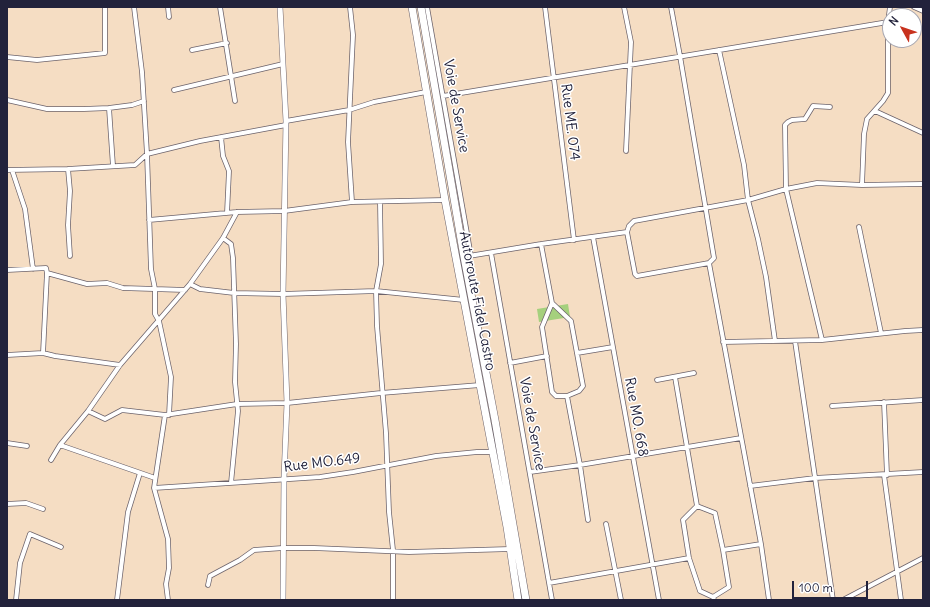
<!DOCTYPE html>
<style>
body{margin:0}
#map{position:relative;width:930px;height:607px;overflow:hidden;background:#f5ddc3;font-family:Delius,sans-serif}
canvas{display:block}
.frame{position:absolute;inset:0;border:8px solid #22223b;pointer-events:none}
.north{position:absolute;left:882px;top:8px;width:40px;height:40px;box-sizing:border-box;background:#fff;border:1px solid #a7a7b1;border-radius:50%;rotate:310deg;font-size:11px;font-weight:700;line-height:16px;text-align:center;color:#22223b}
.north::after{content:'';display:block;margin:auto;width:14px;height:18px;background:#c8321e;clip-path:polygon(50% 0,100% 100%,50% 72%,0 100%)}
.scale{position:absolute;left:792px;top:581px;width:76px;height:18px;box-sizing:border-box;border:2px solid #22223b;border-top:0;padding-left:5px;font-size:12px;line-height:14px;white-space:nowrap;color:#22223b;-webkit-text-stroke:3px #fff;paint-order:stroke}
</style>
<div id="map">
<canvas width="930" height="607"></canvas>
<div class="frame"></div>
<div class="north">N</div>
<div class="scale">100 m</div>
</div>
<script>
const ctx = document.querySelector('canvas').getContext('2d');
ctx.lineJoin = 'round';
function fillPath(path, color) { ctx.fillStyle = color; ctx.fill(path, 'evenodd'); }
const toPath = rows => new Path2D(rows.map(r => 'M' + r).join(''));
function trace(path, color, width, dash) { ctx.strokeStyle = color; ctx.lineWidth = width; ctx.lineCap = dash ? 'butt' : 'round'; ctx.setLineDash(dash || []); ctx.stroke(path); }
function label(font, color, halo, rows, align = 'center') {
  ctx.font = font + ' Delius,sans-serif'; ctx.lineWidth = 3; ctx.setLineDash([]); ctx.textBaseline = 'middle'; ctx.strokeStyle = halo; ctx.fillStyle = color; for (const [text, x, y, turn = 0] of rows) {
    ctx.save(); ctx.translate(x, y); ctx.rotate((+turn || 0) * Math.PI / 180); ctx.textAlign = isNaN(turn) ? turn : align; if (halo) ctx.strokeText(text, 0, 0); ctx.fillText(text, 0, 0); ctx.restore();
  }
}
const green = toPath([
 [568,304,570,317,539,322,537,309]
]);
const minor = toPath([
 [134,7,142,72,147,154,151,269,155,289,155,314,159,321,171,377,169,415],
 [168,7,169,17],
 [220,7,235,101],
 [350,7,353,35,348,142,352,202],
 [427,7,471,256],
 [545,7,574,240],
 [624,7,631,42,626,151],
 [671,7,680,56,714,258,709,263],
 [914,7,923,11],
 [192,50,227,43],
 [719,50,744,165,748,200,758,239,766,277,775,341],
 [7,57,37,60,105,53,105,7],
 [174,90,283,64],
 [443,96,888,22],
 [7,100,47,109,84,109,109,108,113,166],
 [109,108,132,105,144,101],
 [875,111,923,133],
 [286,121,349,110,374,102,426,92],
 [221,137,223,156,229,171,227,213],
 [68,169,70,191,68,225,70,256],
 [7,170,68,169,135,165,147,154,200,141,286,125],
 [12,170,25,209,33,269],
 [862,185,922,184],
 [380,202,381,264,376,291,377,326,386,433,389,512,393,550,393,600],
 [149,220,237,212,284,211,352,202,445,200],
 [859,227,881,333],
 [593,237,659,600],
 [223,238,231,244,233,258,236,344,235,382,238,411,231,483],
 [541,244,552,303,571,321,583,386,579,391,567,396,556,396,552,392,542,327,552,303],
 [491,253,552,600],
 [469,256,541,244,627,232],
 [7,270,46,268,47,273,43,353],
 [47,273,87,284,107,283,123,288,185,290],
 [190,284,200,289,234,293,283,294,376,291,464,300],
 [822,340,786,189,785,125,788,122,792,120,805,119,813,106,830,107],
 [795,341,833,600],
 [723,342,822,340,905,331,923,330],
 [577,353,613,347],
 [7,355,43,353,55,356,120,365],
 [510,363,547,356],
 [675,377,697,506,715,513,723,550,729,587,713,597],
 [657,380,694,373],
 [567,396,580,465,588,520],
 [884,402,887,475],
 [832,406,923,400],
 [88,411,105,419,122,410,165,415,237,404,287,403,381,393,480,385],
 [165,415,154,488,320,477,353,472,436,456,477,452,493,452],
 [7,443,27,446],
 [60,445,155,478],
 [51,460,60,445,88,411,120,365,190,284,223,238,237,212],
 [530,472,580,465,741,438],
 [884,475,901,600],
 [750,486,815,478,923,472],
 [154,488,168,539,169,568,166,584,168,600],
 [7,504,26,503,43,509],
 [697,506,683,520,689,558,700,591,713,597,714,600],
 [606,524,621,600],
 [723,550,761,544],
 [549,583,689,558],
 [208,585,210,576,240,560,254,550,283,548,314,548,409,552,510,549],
 [16,600,20,563,30,534,61,547],
 [117,600,128,512,140,473],
 [769,600,761,544,709,263,637,276,635,274,627,232,629,226,634,221,748,200,786,189,817,183,862,185,864,134,867,119,883,101,888,93,888,22,890,7],
 [843,600,923,558]
]);
const tertiary = toPath([
 [280,7,286,121,283,294,287,403,284,478,283,600]
]);
const trunk = toPath([
 [412,7,445,200,507,527,518,600],
 [421,7,464,257,495,420,526,600]
]);
const streetNames = [
 ["Voie de Service",456,106,80],
 ["Rue ME. 074",570,122,83],
 ["Autoroute Fidel Castro",477,301,79],
 ["Rue MO. 668",636,417,80],
 ["Voie de Service",532,424,80],
 ["Rue MO.649",322,463,-7]
];
fillPath(green, '#a5d07d');
trace(minor, '#6c636b', 5.5);
trace(tertiary, '#6c636b', 6);
trace(trunk, '#6c636b', 8);
trace(minor, '#fff', 4);
trace(tertiary, '#fff', 5);
trace(trunk, '#fff', 7);
label('14px', '#22223b', '#fff', streetNames);
</script>
